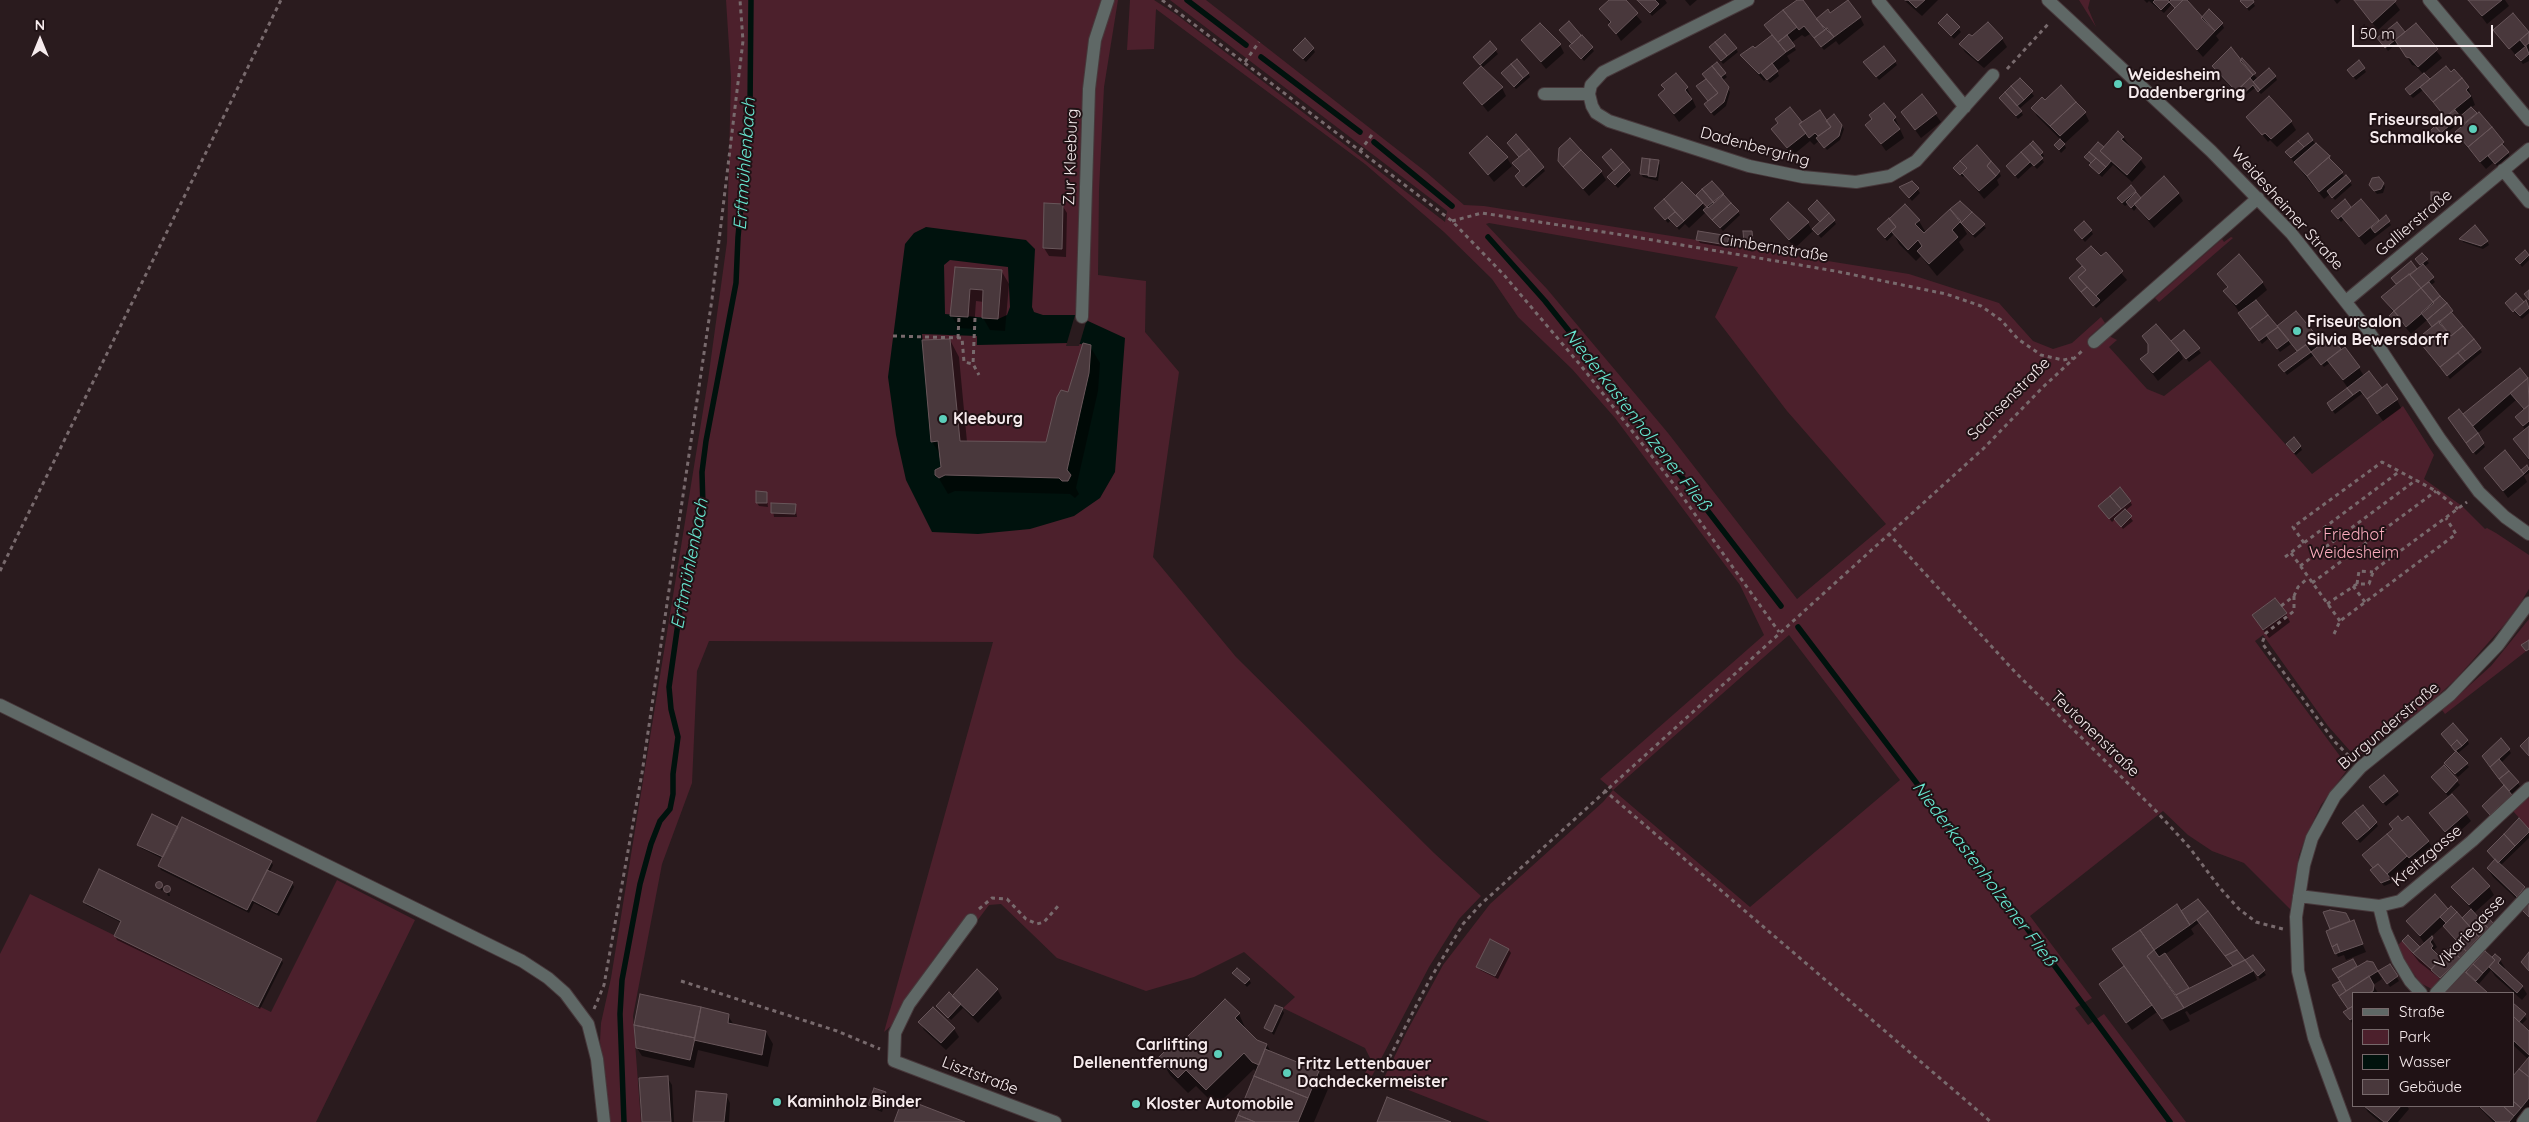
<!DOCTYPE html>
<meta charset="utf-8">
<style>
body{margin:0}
#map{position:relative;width:2529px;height:1122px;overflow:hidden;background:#2a1b1e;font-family:Quicksand,sans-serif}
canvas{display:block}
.legend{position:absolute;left:2352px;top:992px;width:162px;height:115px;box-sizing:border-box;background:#201215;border:1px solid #76696b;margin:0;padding:6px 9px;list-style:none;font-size:15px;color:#f6ebed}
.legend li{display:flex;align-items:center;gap:10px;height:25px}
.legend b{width:25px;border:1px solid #76696b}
.north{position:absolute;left:15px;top:15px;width:50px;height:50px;-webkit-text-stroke:4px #201215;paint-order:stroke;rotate:0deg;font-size:14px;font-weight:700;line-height:20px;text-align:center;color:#f6ebed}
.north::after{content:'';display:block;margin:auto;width:18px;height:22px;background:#f6ebed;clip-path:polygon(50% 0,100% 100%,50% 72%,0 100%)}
.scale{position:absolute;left:2352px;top:25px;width:141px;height:22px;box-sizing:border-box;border:2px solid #f6ebed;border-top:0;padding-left:6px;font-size:15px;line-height:18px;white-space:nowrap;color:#f6ebed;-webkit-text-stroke:4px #201215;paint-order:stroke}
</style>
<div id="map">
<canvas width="2529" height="1122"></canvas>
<ul class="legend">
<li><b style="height:6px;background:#5f6866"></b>Straße</li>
<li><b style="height:14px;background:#4c202c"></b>Park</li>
<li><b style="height:14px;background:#00120d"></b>Wasser</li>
<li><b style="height:14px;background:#49383c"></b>Gebäude</li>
</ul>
<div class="north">N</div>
<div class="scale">50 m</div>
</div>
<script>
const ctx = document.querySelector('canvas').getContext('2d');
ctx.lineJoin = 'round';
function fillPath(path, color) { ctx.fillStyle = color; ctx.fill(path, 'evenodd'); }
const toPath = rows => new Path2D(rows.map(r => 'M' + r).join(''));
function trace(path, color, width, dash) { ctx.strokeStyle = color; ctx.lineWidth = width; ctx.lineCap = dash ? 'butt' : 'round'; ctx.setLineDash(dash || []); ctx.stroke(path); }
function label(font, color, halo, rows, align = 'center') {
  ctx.font = font + ' Quicksand,sans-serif'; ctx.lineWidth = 4; ctx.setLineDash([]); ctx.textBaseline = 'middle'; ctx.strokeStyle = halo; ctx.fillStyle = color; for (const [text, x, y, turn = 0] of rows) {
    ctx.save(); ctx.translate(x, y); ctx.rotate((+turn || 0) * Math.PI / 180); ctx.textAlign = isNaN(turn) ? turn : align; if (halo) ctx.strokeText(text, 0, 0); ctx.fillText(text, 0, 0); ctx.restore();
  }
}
const green = toPath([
 [726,0,1104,0,1095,93,1101,39,1112,0,1118,0,1104,87,1099,190,1098,275,1146,281,1145,332,1179,372,1153,557,1236,657,1434,853,1481,896,1459,919,1429,967,1372,1076,1365,1073,1372,1062,1365,1048,1283,1008,1295,997,1244,952,1194,977,1146,991,1057,958,1001,904,989,905,977,921,970,915,943,946,912,990,892,1025,884,1032,993,642,709,641,697,671,692,783,662,864,633,1016,641,1122,609,1122,600,1041,601,1023,611,978,708,380,727,242,731,77],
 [1130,0,1154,0,1177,15,1445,222,1447,211,1170,0,1206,0,1426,172,1464,205,1484,206,1909,274,1999,303,2033,341,2053,349,2072,343,2101,317,2105,323,2089,337,2096,346,2109,336,2117,340,2109,347,2147,389,2164,396,2210,360,2312,474,2403,406,2434,455,2424,479,2462,506,2485,529,2487,528,2496,533,2529,555,2529,589,2521,602,2504,625,2456,679,2430,703,2360,755,2351,752,2328,726,2263,635,2255,641,2348,767,2347,770,2321,805,2305,839,2299,855,2291,910,2244,863,2212,851,2188,835,2163,811,2030,916,2092,998,2075,1008,2088,1025,2104,1014,2186,1122,1490,1122,1383,1080,1407,1031,1443,965,1490,904,1603,802,1613,790,1600,779,1764,635,1740,585,1615,418,1572,369,1518,317,1492,279,1444,232,1365,164,1156,9,1154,49,1127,50],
 [1489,223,1738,267,1715,317,1787,411,1886,524,1797,599,1668,433,1547,289,1486,224],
 [1789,635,1900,780,1750,907,1613,790],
 [2079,0,2090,0,2088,8,2096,27],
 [2231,237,2233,238,2159,302,2155,298,2222,239,2224,242],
 [2529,619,2529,649,2445,714,2442,710,2491,666],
 [2529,796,2529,829,2513,811],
 [337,880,415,920,316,1122,0,1122,0,954,30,894,271,1012],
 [2402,941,2440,978,2432,989,2420,983,2405,961,2397,946]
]);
const water = toPath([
 [926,227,1026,240,1035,249,1032,307,1034,312,1043,315,1075,315,1125,338,1115,472,1100,498,1074,516,1030,529,978,534,932,532,906,480,896,435,888,377,905,244,914,233],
 [950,260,1008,267,1010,307,1007,315,998,319,945,314,944,265],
 [922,334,977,336,977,345,1069,343,1091,345,1089,373,1067,470,1071,475,1069,479,1065,481,1059,478,945,475,937,477,935,470,941,467,938,441,931,442]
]);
const pier = toPath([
 [1075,315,1087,319,1079,346,1066,346]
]);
const shadow = toPath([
 [1611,0,1623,0,1642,22,1621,41,1601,9],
 [1639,0,1665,0,1667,3,1652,16],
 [1685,0,1697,0,1690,6],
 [1798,0,1801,0,1817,20,1830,15,1860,17,1864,25,1839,45,1836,41,1824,50,1810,34,1805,37,1802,35,1791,43,1796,50,1787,56,1790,61,1777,71,1779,76,1770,83,1766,79,1764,81,1742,56,1755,50,1772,36,1765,25],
 [1904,0,1938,0,1922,16],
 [2144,0,2189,0,2187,2,2202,19,2209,11,2222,24,2224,28,2216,36,2219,40,2203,57,2174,24,2169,16,2176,9,2172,4,2164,13,2149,1,2147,3],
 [2243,0,2251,0,2255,6,2249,11,2242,2],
 [2334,0,2341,0,2337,4],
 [2354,0,2393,0,2400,10,2378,30],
 [2469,0,2505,0,2509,6,2487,24],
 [1947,15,1961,32,1954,39,1942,26],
 [2513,15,2529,34,2529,61,2523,64,2495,30],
 [1569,23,1594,51,1584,61,1561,31],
 [2415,25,2442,58,2423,74,2428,80,2468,87,2475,105,2470,108,2503,143,2510,157,2498,167,2494,162,2486,169,2461,140,2457,132,2464,126,2460,122,2437,141,2432,136,2446,119,2423,90,2413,98,2408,93,2424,75,2416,66,2412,65,2398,42,2388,51,2381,42,2404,34],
 [1972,38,2002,39,2007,47,1984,68,1965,52,1960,44],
 [1523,40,1560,45,1564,53,1546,69],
 [1490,43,1498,54,1482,68,1502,88,1506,96,1488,112,1465,83,1483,67,1477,61],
 [1884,47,1897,65,1879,80,1867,65],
 [1710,48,1736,49,1738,52,1723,64],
 [1313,49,1315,52,1306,62,1297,53],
 [2241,62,2258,79,2275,76,2277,80,2261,94,2255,88,2242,98,2218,74,2213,66],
 [1717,64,1727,77,1722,81,1730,92,1726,106,1714,116,1708,108,1709,101,1698,86,1707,80,1704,74],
 [2364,69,2366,72,2356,80,2351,74],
 [1528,73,1530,77,1516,89,1505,77],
 [1676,75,1687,88,1696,107,1679,122,1659,95,1665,90,1662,86],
 [2020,79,2034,96,2019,109,2023,115,2018,119,2000,98],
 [1922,96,1941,122,1921,138,1902,112],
 [2045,102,2085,113,2089,121,2064,144,2066,148,2061,153,2056,145,2061,140,2037,116,2033,108],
 [1884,104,1895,118,1904,138,1886,151,1867,125],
 [2248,117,2291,122,2296,130,2277,147,2270,140,2268,142],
 [1809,120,1841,125,1844,129,1840,140,1827,150,1820,140,1814,145,1810,141,1792,156,1773,129],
 [1516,136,1545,171,1526,188,1518,179,1521,172,1516,167,1520,158,1510,147],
 [2123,137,2146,167,2132,182,2113,165,2102,177,2093,169,2086,157],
 [2312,140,2352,185,2335,200,2330,194,2324,199,2289,156],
 [2033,143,2044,156,2041,158,2044,162,2037,169,2033,165,2018,179,2008,167],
 [1611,150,1631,175,1618,188,1611,181,1615,171,1603,158],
 [1471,153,1507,158,1512,166,1494,182],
 [1643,159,1658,162,1660,165,1658,181,1643,177,1641,174],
 [1559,161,1601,172,1606,180,1589,196],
 [1957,172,1999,172,2001,176,1997,180,1999,185,1984,199,1965,175,1963,177],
 [1912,182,1920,193,1912,201,1903,191],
 [2383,183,2385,187,2383,193,2377,194,2373,189],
 [2131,186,2141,200,2178,193,2183,201,2154,228,2137,207,2134,211,2128,204,2125,206,2120,201,2118,198],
 [2439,193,2441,203,2435,203,2433,200],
 [1697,195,1738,212,1740,215,1723,231,1706,212,1689,228,1685,224,1679,230,1671,220,1668,223,1658,212,1668,204,1666,199,1701,202],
 [1703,202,1708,208,1706,210,1702,203],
 [2345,201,2351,209,2361,201,2379,222,2385,217,2391,225,2365,245,2344,219,2341,222,2335,215],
 [1960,202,1986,228,1975,238,1961,223,1967,234,1959,242,1964,250,1937,276,1921,256,1916,261,1899,244,1894,234,1887,241,1878,230,1919,221,1926,233],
 [1045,204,1062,205,1067,213,1066,257,1049,256,1044,248],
 [1788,204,1808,223,1812,231,1821,223,1834,221,1836,224,1821,238,1814,230,1795,248,1771,219],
 [2075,230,2091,231,2093,234,2085,242],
 [1752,232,1754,245,1747,246,1745,242],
 [1728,237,1729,248,1700,243,1698,240],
 [2461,239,2487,241,2489,245,2483,249,2463,242],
 [2105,254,2127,280,2096,308,2073,282,2082,268,2078,259,2101,258],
 [2528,255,2529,260,2522,267,2517,259],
 [2426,260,2429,263,2424,267,2435,282,2430,286,2482,352,2450,379,2418,339,2433,327,2427,320,2411,334,2401,322,2397,325,2392,319,2394,313,2383,298,2398,285,2395,281,2411,263,2417,270,2422,267,2418,263],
 [956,268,1002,272,1009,284,1005,331,990,330,983,318,984,302,976,301,974,329,959,328,951,315],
 [2218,274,2262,282,2267,290,2255,300,2281,332,2316,337,2321,345,2330,338,2341,351,2359,368,2364,376,2397,400,2401,408,2383,421,2363,393,2335,414,2330,407,2348,388,2330,363,2324,367,2314,355,2287,375,2282,368,2297,352,2291,344,2280,352,2269,338,2262,344,2230,299,2225,291,2228,288],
 [2516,295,2529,306,2529,313,2522,319,2509,307],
 [2183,332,2201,353,2189,362,2180,351,2183,359,2158,381,2142,360,2149,353,2150,347,2143,337,2174,347],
 [950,340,959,357,967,442,1047,443,1090,346,1100,363,1098,391,1076,488,1079,494,1075,498,1070,494,955,491,948,494,938,477,942,468,941,456,932,442],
 [2519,370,2529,382,2529,461,2514,439,2525,430,2517,417,2524,411,2516,400,2477,434,2485,447,2476,455,2449,418,2463,416],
 [2300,446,2302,450,2296,455,2290,448],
 [2504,452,2524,476,2522,470,2527,467,2529,470,2529,473,2524,476,2527,482,2508,498,2486,468],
 [766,493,768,507,759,506,757,503],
 [2130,501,2132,505,2125,511,2133,521,2123,529,2115,519,2112,522,2102,510],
 [772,505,795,505,797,517,774,517],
 [2286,614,2290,622,2269,638,2258,623],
 [2444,738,2467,740,2469,744,2457,754,2469,767,2458,777,2448,767,2457,752],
 [2501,740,2511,753,2501,763,2520,786,2511,795,2513,799,2493,818,2484,806,2505,785,2485,760],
 [2444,767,2460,785,2448,796,2432,778],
 [2373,791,2397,792,2399,795,2386,806],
 [2452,796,2471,821,2450,840,2431,814],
 [2376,823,2378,826,2360,843,2346,826],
 [178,828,271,862,273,865,269,873,292,883,294,887,279,916,254,903,249,913,161,870,159,866,163,859,141,848,139,845],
 [2393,830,2428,841,2433,849,2392,883,2384,886,2374,874,2373,869,2364,855],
 [2529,830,2529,838,2500,866,2524,888,2529,896,2522,904,2493,877,2488,869,2496,861,2488,852],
 [158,884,163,889,162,891,157,885],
 [2453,887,2489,887,2494,895,2473,914,2478,918,2483,913,2494,927,2443,981,2419,962,2405,944,2419,948,2425,944,2408,921,2435,896,2448,911,2451,908,2462,920,2472,910],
 [2444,925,2457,942,2441,959,2434,950,2437,947,2431,937],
 [165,888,168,888,170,896,168,896],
 [2197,900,2244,961,2253,957,2266,975,2260,979,2252,968,2257,980,2190,1015,2187,1011,2185,1012,2190,1021,2170,1031,2157,1012,2132,1030,2105,993,2125,967,2114,950,2184,917],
 [2200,922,2234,967,2189,990,2164,955,2194,934,2191,929],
 [84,902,281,959,283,963,260,1009,117,940,115,936,122,923,86,905],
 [2325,913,2348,918,2350,923,2353,922,2366,952,2346,960,2344,955,2338,957,2328,931,2332,930],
 [1509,950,1511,953,1498,979,1480,970,1478,967],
 [2485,953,2492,958,2495,955,2500,960,2505,968,2504,970,2522,986,2527,994,2522,1000,2495,976,2491,970,2478,985,2487,993,2446,993],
 [2352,960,2357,968,2372,963,2382,979,2373,985,2378,993,2353,993,2352,1023,2345,1013,2349,1010,2334,986,2341,981,2334,970],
 [2389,965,2399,981,2390,987,2380,971],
 [1234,973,1249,980,1251,983,1247,987],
 [997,989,1002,998,978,1023,963,1008,951,1020,937,1006,953,997],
 [1225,1000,1239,1014,1247,1032,1256,1041,1267,1045,1271,1052,1318,1072,1328,1089,1314,1122,1237,1122,1257,1073,1254,1069,1216,1106,1196,1086,1188,1093,1170,1075,1160,1058,1180,1045],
 [2513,1004,2527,1019,2521,1025,2529,1033,2529,1111,2526,1116,2522,1112,2516,1122,2493,1122,2478,1106,2501,1106,2506,1111,2504,1106,2513,1106,2513,1078,2528,1059,2513,1045],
 [1282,1009,1284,1013,1274,1035,1266,1028],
 [728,1016,734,1025,766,1032,773,1044,768,1067,698,1050,694,1068,642,1056,637,1048],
 [920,1022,954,1029,959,1037,946,1050,924,1030],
 [667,1077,672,1085,674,1122,643,1122],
 [885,1093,887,1097,882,1112,872,1108,870,1105],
 [726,1095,730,1103,729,1122,694,1122],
 [2364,1106,2407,1106,2409,1109,2398,1122,2380,1122,2368,1112]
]);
const stream = toPath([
 [1187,0,1246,45],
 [1261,57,1360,132],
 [1374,142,1452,206],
 [1488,237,1545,301,1581,346,1781,606],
 [1798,627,2023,923,2170,1122],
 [624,1122,620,1014,622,980,640,884,651,844,660,821,670,809,673,794,673,774,678,737,671,709,669,687,687,560,703,508,702,472,706,441,736,283,738,237,750,109,751,0]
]);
const building = toPath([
 [1609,0,1626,0,1638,13,1616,34,1608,25,1611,22,1599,9,1609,0],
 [1637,0,1655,0,1659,4,1650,13,1637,0],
 [1797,0,1803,0,1825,30,1814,38,1804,26,1799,30,1783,10,1797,0],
 [1848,0,1861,17,1834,37,1816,19,1828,9,1830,13,1848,0],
 [1905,0,1925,0,1916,8,1908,0,1905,0],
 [2155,0,2168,0,2169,2,2161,10,2153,2,2155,0],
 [2171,0,2183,0,2175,8,2169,2,2171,0],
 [2183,0,2187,0,2215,31,2197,50,2167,16,2183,0],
 [2241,0,2253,0,2254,2,2247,8,2240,1,2241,0],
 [2354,0,2396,0,2396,1,2372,23,2354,0],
 [2468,0,2502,0,2482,16,2468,0],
 [2209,9,2223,23,2215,31,2201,18,2209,9],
 [1783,10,1797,27,1778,42,1764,25,1783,10],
 [2513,13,2529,32,2509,49,2493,30,2513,13],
 [1947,14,1960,27,1951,36,1938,23,1947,14],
 [1569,21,1581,35,1572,44,1559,30,1569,21],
 [1988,22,2003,38,1978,61,1959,44,1969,34,1972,36,1988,22],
 [2397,22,2405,32,2385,48,2377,38,2397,22],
 [1540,23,1561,44,1541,62,1521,40,1540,23],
 [2416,23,2438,49,2418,67,2410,58,2406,57,2395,40,2416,23],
 [1827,28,1834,37,1821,47,1814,38,1827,28],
 [2529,32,2529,43,2525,46,2520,40,2529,32],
 [1725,34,1737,48,1727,56,1715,42,1725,34],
 [1582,35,1593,47,1581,59,1569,46,1582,35],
 [1772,35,1786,52,1759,74,1740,55,1753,46,1755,48,1772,35],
 [1787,35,1795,46,1786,52,1778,42,1787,35],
 [1305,38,1314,48,1303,59,1293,50,1305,38],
 [1490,41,1497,49,1480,65,1473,57,1490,41],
 [1715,42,1727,56,1721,61,1709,47,1715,42],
 [1884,46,1896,61,1876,77,1863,62,1884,46],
 [2526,46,2529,54,2521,61,2515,55,2526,46],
 [2231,47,2253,75,2236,91,2212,66,2231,47],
 [2242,58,2256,73,2253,75,2240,61,2242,58],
 [1517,59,1529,73,1523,78,1511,64,1517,59],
 [2359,60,2365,68,2353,77,2347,70,2359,60],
 [1717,62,1726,73,1721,77,1712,66,1717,62],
 [1772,63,1778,71,1767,80,1761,73,1772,63],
 [1511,64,1523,78,1514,87,1501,73,1511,64],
 [1481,66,1503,87,1482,105,1463,83,1481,66],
 [1712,66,1729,87,1724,102,1711,113,1704,104,1718,93,1702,74,1712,66],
 [2446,66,2451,72,2454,69,2462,78,2433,102,2420,87,2446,66],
 [2269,68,2276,76,2260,90,2253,82,2269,68],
 [1676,73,1688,87,1685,90,1692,99,1674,114,1658,95,1665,89,1661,85,1676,73],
 [2424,73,2430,79,2410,95,2405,89,2424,73],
 [2020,78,2033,91,2024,100,2011,86,2020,78],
 [2250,78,2260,90,2258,92,2253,85,2243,94,2238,90,2250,78],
 [2462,78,2469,87,2466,90,2471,96,2445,117,2433,102,2462,78],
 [1706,79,1718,93,1708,101,1696,86,1706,79],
 [2061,85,2076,102,2050,126,2031,108,2042,97,2045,100,2061,85],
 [2011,86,2024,100,2017,106,2005,92,2011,86],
 [2005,92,2022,111,2016,116,1999,98,2005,92],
 [1922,94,1937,113,1915,130,1901,112,1922,94],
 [2269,96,2292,121,2271,139,2265,133,2262,135,2246,117,2269,96],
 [2076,102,2086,112,2060,136,2050,126,2076,102],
 [1884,103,1896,117,1893,120,1900,129,1881,144,1865,125,1872,119,1869,115,1884,103],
 [1790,107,1802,122,1799,124,1806,133,1787,148,1771,129,1778,123,1775,119,1790,107],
 [2471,107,2477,113,2462,125,2457,119,2471,107],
 [1820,110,1831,127,1818,136,1815,133,1809,138,1799,124,1820,110],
 [2455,110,2460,116,2441,133,2435,126,2455,110],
 [2479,112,2492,127,2468,147,2455,132,2479,112],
 [1834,114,1842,125,1839,136,1824,148,1816,138,1831,127,1826,121,1834,114],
 [2435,126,2441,133,2434,138,2429,132,2435,126],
 [2492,127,2504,142,2480,162,2468,147,2492,127],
 [2118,131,2124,137,2121,139,2142,158,2127,175,2100,151,2118,131],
 [2308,133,2313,140,2304,147,2298,141,2308,133],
 [1516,134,1529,149,1519,157,1507,143,1516,134],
 [1487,136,1508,157,1488,175,1469,153,1487,136],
 [1570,138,1581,150,1563,167,1558,161,1559,148,1570,138],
 [2060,139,2065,144,2059,150,2054,145,2060,139],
 [2033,141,2043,152,2040,155,2030,144,2033,141],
 [2298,141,2304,147,2291,158,2285,152,2298,141],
 [2098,142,2104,147,2100,151,2111,161,2106,167,2089,152,2098,142],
 [2316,143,2330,156,2307,176,2294,162,2316,143],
 [2030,144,2043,158,2034,166,2021,152,2030,144],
 [2502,144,2509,152,2495,164,2488,156,2502,144],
 [1977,145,1991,161,1987,166,1996,176,1979,191,1962,173,1967,168,1960,161,1977,145],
 [1529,149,1544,167,1523,186,1515,176,1520,171,1512,163,1529,149],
 [1611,149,1623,162,1614,171,1602,157,1611,149],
 [1581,150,1602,171,1583,189,1563,167,1581,150],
 [2021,152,2030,162,2015,176,2006,166,2021,152],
 [2089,152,2096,158,2091,163,2084,157,2089,152],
 [2330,156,2329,158,2343,172,2319,192,2307,176,2330,156],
 [1642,158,1650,159,1648,175,1640,174,1642,158],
 [2096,158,2106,167,2099,174,2089,165,2096,158],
 [1650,159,1659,160,1656,177,1648,176,1650,159],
 [1960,161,1967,168,1960,175,1953,168,1960,161],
 [1991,161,2000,171,1996,176,1987,166,1991,161],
 [1623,162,1630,170,1615,185,1607,177,1623,162],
 [2346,175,2351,181,2332,198,2327,191,2346,175],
 [2164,176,2179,193,2149,220,2134,204,2164,176],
 [2379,177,2384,183,2381,189,2374,191,2369,185,2372,178,2379,177],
 [1712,181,1724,194,1714,203,1702,189,1712,181],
 [1912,181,1919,188,1909,198,1899,187,1912,181],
 [1682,182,1703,203,1684,221,1664,199,1682,182],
 [2131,185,2136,191,2122,203,2117,198,2131,185],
 [1702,189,1714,203,1708,208,1696,195,1702,189],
 [2136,192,2141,198,2131,208,2126,202,2136,192],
 [2431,192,2439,192,2440,199,2431,200,2431,192],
 [1723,194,1731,203,1712,220,1703,210,1723,194],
 [1664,199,1675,212,1665,220,1654,208,1664,199],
 [2345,199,2351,207,2338,219,2331,211,2345,199],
 [2361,199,2379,220,2359,237,2341,216,2361,199],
 [1817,200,1829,213,1820,222,1808,209,1817,200],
 [1960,201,1972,212,1961,223,1950,209,1960,201],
 [1788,202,1809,222,1789,240,1770,219,1788,202],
 [1044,203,1063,204,1062,249,1043,248,1044,203],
 [1731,203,1739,211,1720,228,1712,220,1731,203],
 [1905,204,1920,220,1915,224,1924,233,1950,209,1961,221,1952,230,1958,237,1929,264,1917,251,1922,246,1918,240,1908,250,1891,231,1896,227,1889,219,1905,204],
 [1675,212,1684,221,1677,227,1668,218,1675,212],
 [1972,212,1985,224,1973,235,1961,223,1972,212],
 [1829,213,1835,220,1818,235,1812,229,1829,213],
 [2386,215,2390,221,2375,233,2371,228,2386,215],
 [1889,218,1896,227,1885,238,1877,229,1889,218],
 [2084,221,2092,230,2082,239,2074,230,2084,221],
 [2475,225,2488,241,2481,246,2459,239,2475,225],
 [1698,231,1729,236,1727,245,1696,240,1698,231],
 [1743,231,1752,231,1753,242,1744,243,1743,231],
 [2091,246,2101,256,2106,252,2123,271,2096,296,2078,277,2086,270,2076,259,2091,246],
 [2525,250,2529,255,2520,264,2515,259,2525,250],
 [2422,253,2428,259,2420,265,2415,259,2422,253],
 [2239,254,2263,282,2236,305,2223,291,2228,287,2217,274,2239,254],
 [2411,261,2417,269,2396,284,2391,278,2411,261],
 [2423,264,2434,277,2421,288,2410,275,2423,264],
 [2082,266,2086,270,2078,277,2087,287,2081,292,2069,278,2082,266],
 [955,267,1002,270,998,319,982,318,983,290,970,289,968,317,950,316,955,267],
 [2409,274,2421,288,2394,311,2381,297,2409,274],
 [2429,282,2440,296,2433,302,2421,288,2429,282],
 [2087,287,2100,300,2093,306,2081,292,2087,287],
 [2421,288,2434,303,2406,327,2394,311,2421,288],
 [2529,290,2529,300,2524,294,2529,290],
 [2516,293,2524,302,2513,312,2505,303,2516,293],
 [2440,296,2447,303,2427,320,2421,313,2440,296],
 [2256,300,2268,315,2250,329,2238,313,2256,300],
 [2526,300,2529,308,2520,316,2514,310,2526,300],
 [2447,303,2453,311,2432,327,2427,320,2447,303],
 [2296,311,2317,336,2297,351,2277,326,2296,311],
 [2394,311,2400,318,2394,323,2389,316,2394,311],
 [2451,312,2463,326,2451,336,2439,323,2451,312],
 [2268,315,2278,327,2259,341,2250,329,2268,315],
 [2439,321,2451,336,2463,326,2474,339,2440,367,2417,339,2439,321],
 [2156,324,2179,350,2153,373,2140,359,2148,353,2148,344,2142,336,2156,324],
 [2278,327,2289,340,2277,349,2266,335,2278,327],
 [2184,330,2200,348,2186,359,2171,341,2184,330],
 [2331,336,2341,349,2321,365,2311,352,2331,336],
 [950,339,960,441,1046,442,1057,397,1061,390,1068,392,1083,343,1091,345,1089,373,1067,470,1071,475,1068,481,1062,481,1059,478,945,475,939,478,935,475,935,470,941,467,938,441,931,442,922,340,950,339],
 [2474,339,2481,348,2465,361,2458,353,2474,339],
 [2306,345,2311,352,2284,372,2278,365,2306,345],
 [2345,347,2360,367,2343,380,2327,360,2345,347],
 [2458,353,2465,361,2447,376,2440,367,2458,353],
 [2520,368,2528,378,2473,426,2463,414,2520,368],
 [2369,371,2382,388,2367,399,2360,390,2353,395,2347,388,2369,371],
 [2528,378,2529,405,2524,409,2510,393,2528,378],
 [2387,384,2398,399,2377,414,2367,399,2387,384],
 [2347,388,2353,395,2332,411,2327,403,2347,388],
 [2529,405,2529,421,2523,426,2515,417,2529,405],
 [2459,409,2478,433,2466,443,2448,418,2459,409],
 [2529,426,2529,459,2513,439,2529,426],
 [2478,433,2484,443,2473,453,2466,443,2478,433],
 [2294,437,2301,446,2294,453,2286,444,2294,437],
 [2505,450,2524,474,2503,491,2484,468,2505,450],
 [2527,465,2529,469,2524,474,2521,470,2527,465],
 [2120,487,2131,501,2121,509,2110,496,2120,487],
 [756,491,767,492,767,503,756,503,756,491],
 [2110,496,2121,509,2109,519,2098,506,2110,496],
 [771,503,796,504,795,514,771,513,771,503],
 [2125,509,2132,516,2121,527,2114,519,2125,509],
 [2275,598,2287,613,2263,630,2252,615,2275,598],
 [2529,640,2529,649,2526,651,2521,645,2529,640],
 [2453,723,2468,740,2462,746,2457,740,2451,746,2441,734,2453,723],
 [2529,737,2529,756,2520,746,2529,737],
 [2501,738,2510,749,2490,767,2482,756,2501,738],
 [2457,740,2462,746,2455,751,2451,746,2457,740],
 [2456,751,2468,763,2455,774,2444,763,2456,751],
 [2499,759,2509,771,2499,779,2490,767,2499,759],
 [2444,765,2458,780,2446,793,2431,777,2444,765],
 [2509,771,2519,782,2509,791,2499,779,2509,771],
 [2384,775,2398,791,2383,803,2369,787,2384,775],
 [2504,785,2512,795,2490,815,2482,806,2504,785],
 [2452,794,2468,812,2445,832,2429,813,2452,794],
 [2363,805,2377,822,2370,829,2355,811,2363,805],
 [2355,811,2370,829,2357,840,2342,823,2355,811],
 [152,814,178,827,163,857,137,845,152,814],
 [2398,816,2402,821,2408,816,2429,841,2409,858,2387,834,2393,829,2389,824,2398,816],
 [182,817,272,861,247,910,158,866,182,817],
 [2519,818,2529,829,2529,832,2515,846,2504,834,2519,818],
 [2387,834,2407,856,2387,874,2378,864,2373,868,2362,855,2387,834],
 [2504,834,2515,846,2498,863,2487,851,2504,834],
 [2495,859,2525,887,2517,897,2487,868,2495,859],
 [2378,864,2387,874,2391,879,2381,883,2370,870,2378,864],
 [2473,868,2490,886,2469,905,2451,887,2473,868],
 [99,869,282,959,258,1007,114,936,121,921,83,902,99,869],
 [267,870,293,882,277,913,252,900,267,870],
 '155.5 885a3.5 3.5 0 1 1 7 0a3.5 3.5 0 1 1-7 0Z',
 '163.5 889a3.5 3.5 0 1 1 7 0a3.5 3.5 0 1 1-7 0Z',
 [2435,894,2448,909,2420,936,2406,921,2435,894],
 [2198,899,2208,911,2190,925,2181,911,2198,899],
 [2529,902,2529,917,2522,910,2529,902],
 [2177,904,2190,925,2154,950,2140,930,2177,904],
 [2451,906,2457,912,2446,923,2440,917,2451,906],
 [2471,909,2488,928,2479,937,2462,918,2471,909],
 [2330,910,2346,913,2350,921,2330,929,2323,912,2330,910],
 [2208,911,2237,950,2225,956,2197,920,2208,911],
 [2457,912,2479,937,2466,951,2443,926,2457,912],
 [2483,912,2493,923,2488,928,2478,916,2483,912],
 [2354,920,2363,944,2340,952,2337,944,2332,947,2326,931,2354,920],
 [2140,930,2154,950,2147,956,2184,1008,2162,1019,2112,949,2140,930],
 [2408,935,2420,947,2413,953,2402,941,2408,935],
 [2432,936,2433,938,2430,942,2433,946,2431,948,2441,958,2431,969,2413,953,2432,936],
 [1490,939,1509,949,1495,976,1476,967,1490,939],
 [2456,940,2466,951,2460,958,2449,948,2456,940],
 [2337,944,2340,952,2335,954,2332,947,2337,944],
 [2449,948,2460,958,2440,978,2431,970,2449,948],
 [2154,950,2159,957,2165,953,2189,988,2176,995,2147,956,2154,950],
 [2237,950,2245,960,2233,966,2225,956,2237,950],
 [2485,951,2495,960,2483,973,2473,964,2485,951],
 [2529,952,2529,971,2521,962,2529,952],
 [2495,954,2501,959,2498,963,2523,986,2517,993,2489,967,2495,960,2492,957,2495,954],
 [2253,955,2265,970,2258,976,2245,960,2253,955],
 [2353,959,2357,966,2338,978,2332,969,2353,959],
 [2245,960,2253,971,2184,1008,2176,995,2245,960],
 [2367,961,2373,962,2378,971,2346,991,2338,978,2367,961],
 [2390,964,2398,976,2387,984,2378,971,2390,964],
 [2473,964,2483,973,2476,981,2466,972,2473,964],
 [2124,966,2152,1005,2126,1023,2099,984,2124,966],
 [1237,968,1250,979,1245,984,1232,973,1237,968],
 [977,969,998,989,973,1016,952,996,977,969],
 [2464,971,2488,993,2445,993,2464,971],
 [2369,976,2374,985,2373,991,2369,993,2353,993,2353,1006,2348,1009,2339,996,2369,976],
 [2340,981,2346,991,2339,996,2332,985,2340,981],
 [949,992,961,1004,948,1018,936,1006,949,992],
 [640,994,701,1007,695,1038,634,1025,640,994],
 [1225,999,1240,1013,1235,1018,1257,1040,1267,1044,1259,1065,1252,1062,1244,1053,1206,1090,1186,1070,1178,1078,1158,1058,1176,1040,1180,1044,1225,999],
 [2513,1003,2526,1014,2519,1022,2513,1016,2513,1003],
 [1275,1005,1283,1008,1272,1032,1264,1028,1275,1005],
 [2353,1006,2353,1018,2350,1020,2343,1012,2353,1006],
 [701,1007,729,1014,728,1023,766,1031,762,1055,694,1040,701,1007],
 [933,1007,955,1028,941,1043,918,1022,933,1007],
 [2513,1016,2529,1031,2529,1055,2513,1040,2513,1016],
 [634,1025,695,1038,690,1060,636,1048,634,1025],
 [1265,1049,1319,1071,1308,1098,1254,1076,1265,1049],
 [2529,1057,2529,1077,2519,1069,2529,1057],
 [2519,1069,2529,1077,2529,1098,2521,1108,2513,1101,2513,1076,2519,1069],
 [668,1076,671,1122,642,1122,639,1078,668,1076],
 [1254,1076,1308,1098,1298,1122,1255,1122,1238,1115,1254,1076],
 [874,1088,886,1092,880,1109,868,1105,874,1088],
 [696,1091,727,1094,724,1122,693,1122,696,1091],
 [1387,1097,1451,1122,1377,1122,1387,1097],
 [903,1098,965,1122,894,1122,903,1098],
 [2513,1101,2521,1108,2514,1116,2503,1106,2513,1106,2513,1101],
 [2364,1106,2401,1106,2387,1122,2384,1122,2364,1106],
 [2479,1106,2503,1106,2514,1116,2509,1122,2496,1122,2479,1106],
 [1238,1115,1255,1122,1235,1122,1238,1115]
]);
const path = toPath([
 [1162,0,1452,221,1504,275,1582,367,1672,482,1779,632],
 [1245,62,1259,42],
 [2007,69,2050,22],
 [1360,151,1374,132],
 [1452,221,1482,213,1623,235,1835,271,1946,294,1981,306,2001,320,2018,339,2041,355,2063,360,2073,358],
 [975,318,973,364,979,375],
 [893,336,962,338,964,362,973,364],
 [958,338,959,316],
 [1888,533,2015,672,2156,811,2189,847,2220,888,2239,909,2256,922,2283,929],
 [2304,543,2293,527,2382,462,2436,491,2458,509],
 [2291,553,2340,621],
 [2285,557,2400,471],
 [2300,566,2416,480],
 [0,571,281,0],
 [2312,583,2436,491],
 [2357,584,2359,571,2373,572],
 [2353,586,2365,602],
 [2294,596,2294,611,2266,633,2262,643,2334,741,2351,758],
 [2327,604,2357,584,2369,584,2373,572,2377,568,2467,502],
 [2281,606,2294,596,2298,587,2308,578],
 [2334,634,2340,621,2456,534,2446,518],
 [1604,790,1991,1122],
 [979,909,992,898,1007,899,1026,919,1037,924,1044,922,1059,905],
 [681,981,837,1031,880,1049],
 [594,1009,604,985,642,773,712,299,743,41,740,0],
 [1382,1072,1429,981,1463,924,1480,905,1984,448,2042,388,2083,350]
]);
const minor = toPath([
 [1748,0,1603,72,1591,85,1589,94,1592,106,1596,113,1609,121,1749,166,1803,177,1856,182,1890,176,1916,161,1993,75],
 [1878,0,1965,107],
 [2048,0,2211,151,2291,233,2368,330,2440,439,2479,492,2505,517,2529,534],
 [2429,0,2529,120],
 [1544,94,1589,94],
 [2503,170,2529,202],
 [2346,301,2529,149],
 [1082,317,1089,89,1095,40,1108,0],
 [2094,342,2258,198],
 [0,705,522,961,548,978,565,993,588,1024,597,1059,604,1122],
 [2299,896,2379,906,2400,901,2472,841,2529,788],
 [2379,906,2385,930,2398,961,2410,981,2421,993],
 [971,920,909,1004,895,1033,894,1061,1055,1122],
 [2436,993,2529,894],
 [2345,1122,2314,1038,2298,971,2296,917,2304,865,2312,838,2335,796,2361,767,2450,695,2498,645,2529,603],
 [2523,1122,2529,1114]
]);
const markers = [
 [2118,84,5,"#5cceba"],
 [2473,129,5,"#5cceba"],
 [2297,331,5,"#5cceba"],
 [943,419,5,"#5cceba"],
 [1218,1054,5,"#5cceba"],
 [1287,1073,5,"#5cceba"],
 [777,1102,5,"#5cceba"],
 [1136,1104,5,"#5cceba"]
];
const poiNames = [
 ["Weidesheim",2128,75],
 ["Dadenbergring",2128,93],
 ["Friseursalon",2463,120,"right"],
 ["Schmalkoke",2463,138,"right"],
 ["Friseursalon",2307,322],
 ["Silvia Bewersdorff",2307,340],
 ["Kleeburg",953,419],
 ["Carlifting",1208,1045,"right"],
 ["Dellenentfernung",1208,1063,"right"],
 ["Fritz Lettenbauer",1297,1064],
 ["Dachdeckermeister",1297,1082],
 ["Kaminholz Binder",787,1102],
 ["Kloster Automobile",1146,1104]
];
const streetNames = [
 ["Dadenbergring",1755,147,15],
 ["Zur Kleeburg",1071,157,-88],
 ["Weidesheimer Straße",2287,209,48],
 ["Gallierstraße",2414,223,-40],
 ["Cimbernstraße",1774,248,9],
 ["Sachsenstraße",2009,399,-45],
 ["Burgunderstraße",2389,726,-40],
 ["Teutonenstraße",2095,734,44],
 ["Kreitzgasse",2427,856,-40],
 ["Vikariegasse",2470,932,-47],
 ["Lisztstraße",980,1076,21]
];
const parkNames = [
 ["Friedhof",2354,535],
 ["Weidesheim",2354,553]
];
const waterNames = [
 ["Erftmühlenbach",745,164,-86],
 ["Niederkastenholzener Fließ",1637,420,52],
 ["Erftmühlenbach",690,564,-79],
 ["Niederkastenholzener Fließ",1984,874,53]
];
fillPath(green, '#4c202c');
fillPath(water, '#00120d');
fillPath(pier, '#2a1b1e');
fillPath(shadow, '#0007');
trace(stream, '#00120d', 5.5);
fillPath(building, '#49383c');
trace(building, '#68565a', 1);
trace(minor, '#47383b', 14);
trace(path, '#786a6d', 3, [4, 4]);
trace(minor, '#5f6866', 12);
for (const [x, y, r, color] of markers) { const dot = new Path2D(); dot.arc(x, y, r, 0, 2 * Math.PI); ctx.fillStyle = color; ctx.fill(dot); trace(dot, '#201215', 2); }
label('bold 16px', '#f6ebed', '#201215', poiNames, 'left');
label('16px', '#f6ebed', '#201215', streetNames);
label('16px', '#fcadbe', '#201215', parkNames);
label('italic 18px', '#67e7d1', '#201215', waterNames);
</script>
